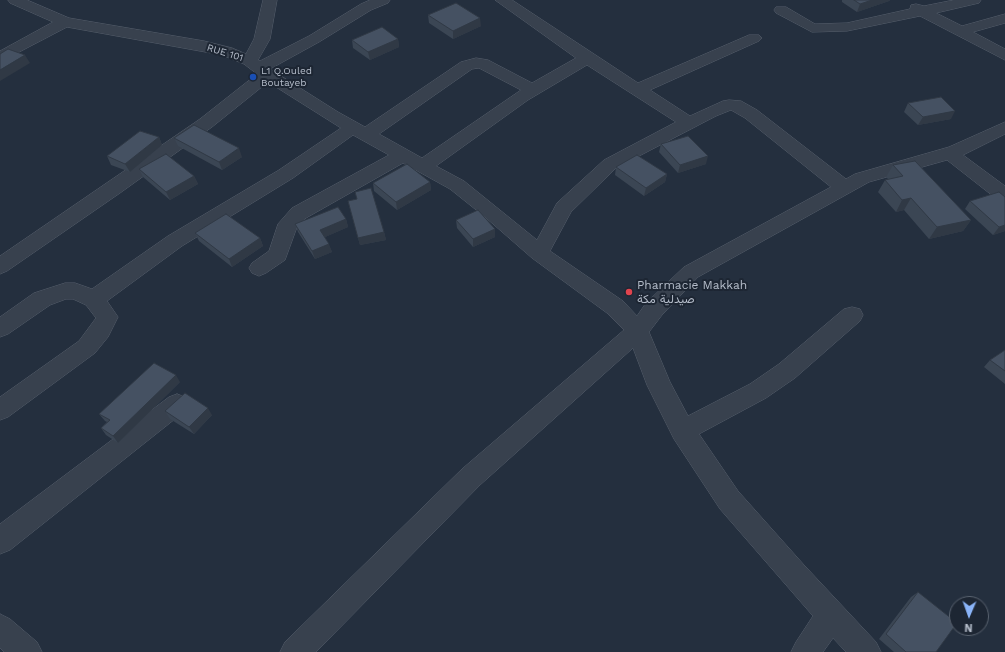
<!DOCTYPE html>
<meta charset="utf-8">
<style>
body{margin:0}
#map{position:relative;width:1005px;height:652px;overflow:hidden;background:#242f3e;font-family:"Work Sans",sans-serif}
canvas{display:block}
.north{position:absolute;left:949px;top:596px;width:40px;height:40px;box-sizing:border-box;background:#1d2633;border:1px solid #59626f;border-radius:50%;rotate:182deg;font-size:11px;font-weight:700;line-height:16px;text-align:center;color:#b4bcc9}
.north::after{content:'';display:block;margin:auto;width:14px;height:18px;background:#8ab4f8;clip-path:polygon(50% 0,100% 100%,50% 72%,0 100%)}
</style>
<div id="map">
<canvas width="1005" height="652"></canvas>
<div class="north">N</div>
</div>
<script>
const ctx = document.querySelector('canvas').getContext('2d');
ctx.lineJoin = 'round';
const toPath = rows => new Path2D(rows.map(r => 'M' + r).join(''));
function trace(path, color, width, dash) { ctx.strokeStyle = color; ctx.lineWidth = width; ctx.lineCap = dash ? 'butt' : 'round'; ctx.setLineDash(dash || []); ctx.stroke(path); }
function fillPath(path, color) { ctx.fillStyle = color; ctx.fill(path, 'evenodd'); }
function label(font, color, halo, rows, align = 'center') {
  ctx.font = font + ' "Work Sans",Vazirmatn,sans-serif'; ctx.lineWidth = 4; ctx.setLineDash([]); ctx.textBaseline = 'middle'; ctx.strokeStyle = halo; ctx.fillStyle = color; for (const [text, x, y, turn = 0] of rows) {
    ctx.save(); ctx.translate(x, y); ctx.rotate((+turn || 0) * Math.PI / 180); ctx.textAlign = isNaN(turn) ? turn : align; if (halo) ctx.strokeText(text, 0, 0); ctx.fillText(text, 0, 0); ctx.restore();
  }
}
const minor = toPath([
 [8,0,27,0,69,18,204,41,232,48,246,54,254,39,263,0,277,0,270,39,258,60,260,61,309,36,361,4,370,0,390,0,388,3,371,10,319,42,270,69,338,112,365,127,461,62,476,58,488,60,532,83,576,58,495,0,512,0,638,83,749,35,759,35,762,38,759,41,650,90,690,116,723,101,729,100,741,101,757,110,846,179,855,174,949,147,1005,122,1005,134,963,155,1005,186,1005,201,998,200,947,160,869,182,698,277,662,315,649,332,670,382,688,416,750,384,779,364,844,309,852,307,860,309,863,315,860,321,795,378,766,398,699,434,738,491,804,565,876,642,881,652,846,652,833,638,823,652,791,652,796,642,813,616,720,509,674,439,647,385,633,348,480,485,316,652,280,652,285,642,462,469,624,330,607,313,532,258,485,217,450,189,403,163,306,218,297,227,285,260,266,273,259,276,252,273,249,268,252,263,269,251,278,224,292,208,389,155,353,135,293,178,182,246,107,301,118,317,108,337,95,353,8,417,0,420,0,397,79,341,96,318,86,305,73,299,66,299,50,305,8,334,0,337,0,317,34,293,65,283,75,283,92,289,168,236,279,170,341,128,268,82,212,127,120,193,7,271,0,274,0,256,200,119,257,74,244,64,222,55,67,27,0,62,0,51,53,22,10,3,8,0],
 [587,65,676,122,604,160,557,203,537,240,464,181,436,166,528,100,587,65],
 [479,68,521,90,422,158,379,134,472,69,479,68],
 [731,110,745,118,831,187,684,267,646,303,637,316,623,301,550,251,571,212,616,168,716,116,731,110],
 [954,0,981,0,979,3,936,13,962,26,1005,14,1005,23,973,32,1005,49,1005,60,920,16,847,31,812,32,776,13,774,10,776,7,786,7,815,24,847,23,910,9,911,5,916,4,924,6,954,0],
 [177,394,185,397,189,404,185,411,10,550,0,554,0,524,169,397,177,394],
 [0,614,10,619,37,642,42,652,4,652,0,648,0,614]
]);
const wall = toPath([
 [842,0,890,0,889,1,857,12,842,2],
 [428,15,481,26,453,39,429,23],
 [398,39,399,47,370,60,353,48,352,40],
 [908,103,951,119,918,125,904,112],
 [159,137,162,145,130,172,111,165,107,156],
 [174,138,242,157,222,170,178,146],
 [661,144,706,164,678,173,659,152],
 [893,165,971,220,963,231,929,239,904,210,896,212,878,192,885,180,888,179,886,177],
 [616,167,667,174,665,182,644,196,615,175],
 [139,169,194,176,198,184,170,200,143,177],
 [430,182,431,190,397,210,374,191,373,183],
 [355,192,384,232,386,240,360,245,348,201,357,199],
 [1005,197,1005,231,993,235,965,209,970,201],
 [346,219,348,227,325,237,332,252,315,259,298,232,295,224],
 [456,220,495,229,495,237,473,247,457,228],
 [195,233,260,238,263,246,232,267,199,241],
 [1005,350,1005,384,984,367,990,360],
 [180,382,118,443,106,435,101,428,107,422,105,421,99,414],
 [165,411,212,415,194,434,170,419],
 [918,592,936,652,894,652,879,639,911,597]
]);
const shadedWall = toPath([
 [872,0,890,0,889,1,857,12,860,4],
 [480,18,481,26,453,39,453,31],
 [398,39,399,47,370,60,368,52],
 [25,55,30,63,0,81,0,70],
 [955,111,951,119,918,125,923,117],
 [159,137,162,145,130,172,125,164],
 [239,148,242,157,222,170,219,162],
 [708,156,706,164,678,173,680,165],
 [667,174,665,182,644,196,646,188],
 [194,176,198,184,170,200,166,192],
 [430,182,431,190,397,210,396,202],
 [911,198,904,210,896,212,902,200],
 [346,219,348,227,323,238,320,230],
 [971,220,963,231,929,239,937,227],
 [1005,225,1005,231,993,235,999,227],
 [495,229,495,237,473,247,473,239],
 [384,232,386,240,360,245,358,238],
 [260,238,263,246,232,267,229,259],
 [329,244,332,252,315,259,312,251],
 [176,375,180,382,118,443,113,436],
 [208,408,212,415,194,434,189,427]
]);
const building = toPath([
 [854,0,872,0,860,4,854,0],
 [456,3,480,18,453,31,428,15,456,3],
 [382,27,398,39,368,52,352,40,382,27],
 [8,49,25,55,0,70,0,54,8,49],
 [941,97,955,111,923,117,908,103,941,97],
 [194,125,239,148,219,162,174,138,194,125],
 [140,131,159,137,125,164,107,156,140,131],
 [688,136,708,156,680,165,661,144,688,136],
 [166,154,194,176,166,192,139,169,166,154],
 [637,155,667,174,646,188,616,167,637,155],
 [915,161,971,220,937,227,911,198,902,200,885,180,903,176,893,165,915,161],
 [407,164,430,182,396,202,373,183,407,164],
 [371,188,384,232,358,238,348,201,357,199,355,192,371,188],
 [999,192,1005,197,1005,225,999,227,970,201,999,192],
 [338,207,346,219,320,230,329,244,312,251,295,224,338,207],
 [478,210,495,229,473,239,456,220,478,210],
 [226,214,260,238,229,259,195,233,226,214],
 [1005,350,1005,371,990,360,1005,350],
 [154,363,176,375,113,436,101,428,110,420,99,414,154,363],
 [185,393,208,408,189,427,165,411,185,393],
 [918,592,957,623,936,652,906,652,886,634,918,592]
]);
const markers = [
 [253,77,4,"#1a4fb4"],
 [629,292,4,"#e0444e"]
];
const farStreetnames = [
 ["RUE 101",225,53,17]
];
const farPoinames = [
 ["L1 Q.Ouled",261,71],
 ["Boutayeb",261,83]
];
const poiNames = [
 ["Pharmacie Makkah",637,285],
 ["صيدلية مكة",637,299]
];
trace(minor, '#565f6c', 1);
fillPath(minor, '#38414e');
fillPath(wall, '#3b4654');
fillPath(shadedWall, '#303945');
fillPath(building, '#455162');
trace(building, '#303945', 1);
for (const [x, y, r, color] of markers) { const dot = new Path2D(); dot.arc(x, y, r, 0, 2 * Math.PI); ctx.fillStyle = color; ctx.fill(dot); trace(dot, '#1d2633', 1.5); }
label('10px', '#b4bcc9', '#1d2633', farStreetnames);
label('10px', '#b4bcc9', '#1d2633', farPoinames, 'left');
label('12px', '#b4bcc9', '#1d2633', poiNames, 'left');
</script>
